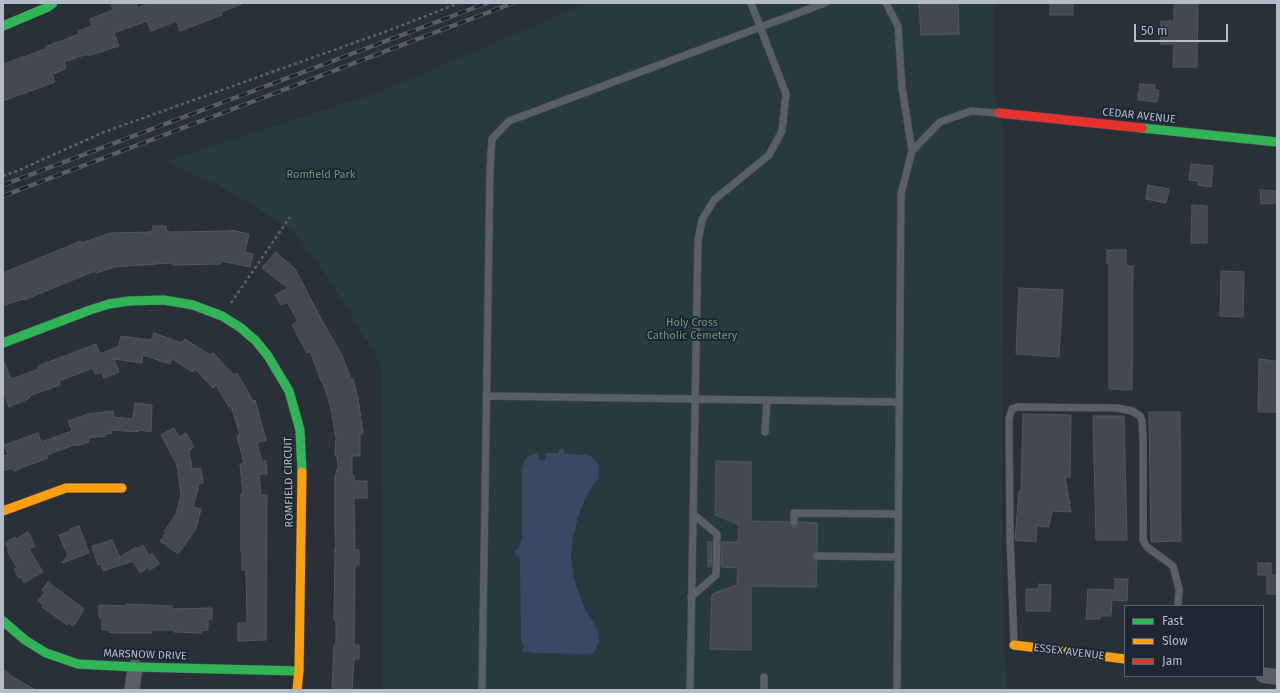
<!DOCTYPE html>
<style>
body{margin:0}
#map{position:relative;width:1280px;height:693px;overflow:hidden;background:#2a3038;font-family:"Fira Sans",sans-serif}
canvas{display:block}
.frame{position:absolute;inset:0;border:4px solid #b4bcc9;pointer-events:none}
.legend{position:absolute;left:1124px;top:605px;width:140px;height:72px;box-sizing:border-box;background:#1d2633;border:1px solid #59626f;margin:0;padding:5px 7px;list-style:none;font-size:12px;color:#b4bcc9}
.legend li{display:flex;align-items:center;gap:8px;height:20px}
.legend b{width:20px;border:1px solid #59626f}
.scale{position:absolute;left:1134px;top:24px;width:94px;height:18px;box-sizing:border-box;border:2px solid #b4bcc9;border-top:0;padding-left:5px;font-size:12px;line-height:14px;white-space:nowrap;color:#b4bcc9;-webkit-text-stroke:3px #1d2633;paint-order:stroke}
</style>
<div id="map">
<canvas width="1280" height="693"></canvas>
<div class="frame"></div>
<ul class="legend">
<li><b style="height:5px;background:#30b455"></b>Fast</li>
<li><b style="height:5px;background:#ff9f0a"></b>Slow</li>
<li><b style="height:5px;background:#e5322d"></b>Jam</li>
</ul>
<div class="scale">50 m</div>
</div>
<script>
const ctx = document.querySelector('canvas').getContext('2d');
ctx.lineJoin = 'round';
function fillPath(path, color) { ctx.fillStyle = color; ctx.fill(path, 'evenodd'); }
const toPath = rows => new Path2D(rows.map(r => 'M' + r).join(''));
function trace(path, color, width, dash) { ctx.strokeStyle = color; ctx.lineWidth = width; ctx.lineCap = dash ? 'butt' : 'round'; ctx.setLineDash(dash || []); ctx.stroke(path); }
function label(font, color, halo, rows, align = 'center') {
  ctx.font = font + ' "Fira Sans",sans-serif'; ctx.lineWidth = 4; ctx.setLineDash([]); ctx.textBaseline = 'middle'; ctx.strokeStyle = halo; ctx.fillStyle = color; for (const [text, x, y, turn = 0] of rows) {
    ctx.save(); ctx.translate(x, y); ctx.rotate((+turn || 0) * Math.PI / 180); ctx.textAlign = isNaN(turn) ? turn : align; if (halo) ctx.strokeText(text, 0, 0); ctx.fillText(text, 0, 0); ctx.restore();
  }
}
const green = toPath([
 [587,3,994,3,994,93,1004,133,1002,555,1006,690,383,690,381,364,327,276,293,230,219,185,164,162,382,91]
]);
const water = toPath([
 [559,449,563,449,565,454,587,455,594,458,598,463,599,470,598,479,586,496,579,514,573,536,571,556,574,579,583,605,598,631,599,641,596,649,593,653,587,654,532,653,528,651,525,653,521,650,524,647,521,638,520,562,518,556,515,555,514,551,518,549,522,540,522,469,524,461,528,456,537,453,538,460,545,460,545,453,558,453]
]);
const building = toPath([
 [111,3,136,3,137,8,151,3,242,4,221,12,222,15,180,31,177,21,151,31,147,21,114,33,119,46,88,56,87,54,64,62,66,69,52,74,55,82,3,101,3,64,46,49,45,47,79,34,78,31,92,26,90,19,113,10,111,3],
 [919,3,958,3,959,34,921,35,919,3],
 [1050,3,1073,3,1073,15,1050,15,1050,3],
 [1174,3,1198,3,1197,67,1173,67,1174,44,1160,44,1161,21,1174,21,1174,3],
 [1140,84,1155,85,1154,89,1159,90,1157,102,1138,100,1140,84],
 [1191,164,1213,166,1211,187,1198,185,1198,181,1189,180,1191,164],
 [1148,185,1169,189,1166,203,1146,199,1148,185],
 [1260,190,1277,191,1277,203,1261,204,1260,190],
 [1192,205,1207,206,1207,243,1191,243,1192,205],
 [153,226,166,226,166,231,169,231,169,232,231,231,231,230,249,234,245,252,253,254,250,267,221,261,221,264,172,265,172,263,156,264,114,267,96,273,95,271,24,300,23,299,3,306,3,273,81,241,81,243,111,233,150,232,153,231,153,226],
 [1107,250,1126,250,1126,266,1133,266,1132,390,1109,389,1109,264,1107,264,1107,250],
 [276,252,295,269,326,328,342,355,351,379,353,379,358,398,363,433,360,434,360,456,352,456,352,475,354,475,354,481,367,481,367,498,354,498,355,550,359,550,359,565,355,565,354,645,359,645,359,659,354,659,352,690,332,690,334,645,336,645,336,620,334,620,335,546,336,546,335,533,335,476,338,468,337,456,335,456,336,438,331,408,323,383,322,383,310,351,307,353,292,325,298,321,287,302,281,305,275,295,288,288,262,268,276,252],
 [1221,271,1244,272,1243,317,1220,316,1221,271],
 [1019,288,1063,290,1059,357,1016,354,1019,288],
 [154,333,182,343,185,339,210,355,213,353,234,375,237,373,253,401,255,400,266,440,257,443,262,461,266,461,267,474,259,474,261,495,267,495,266,640,238,641,238,623,247,623,246,570,242,570,242,552,241,552,241,494,243,494,240,464,244,463,237,436,240,435,231,406,229,407,216,385,213,388,195,369,193,372,172,359,170,364,143,355,142,363,114,359,119,372,104,378,102,372,95,374,93,368,59,381,60,385,29,396,30,398,9,407,3,391,3,362,4,362,11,379,39,369,38,366,96,344,100,354,119,346,121,336,151,340,154,333],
 [1259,359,1277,361,1277,412,1258,412,1259,359],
 [135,403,152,405,151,432,138,430,138,432,111,430,112,433,105,434,105,436,88,438,89,442,77,446,77,444,46,455,48,458,26,466,14,471,12,468,3,471,3,456,8,455,4,445,38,433,41,442,72,431,68,421,88,414,113,411,114,417,133,419,135,403],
 [1149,412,1180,412,1181,541,1151,542,1149,412],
 [1023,414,1071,415,1070,477,1065,477,1071,512,1052,511,1049,527,1037,526,1036,542,1015,540,1019,491,1021,491,1023,414],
 [1093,416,1124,416,1127,540,1096,540,1093,416],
 [174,428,179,437,186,433,194,447,189,450,192,469,201,468,203,483,199,484,193,507,201,509,196,529,178,554,160,541,166,533,164,532,176,514,181,495,177,465,161,435,174,428],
 [716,461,751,462,751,521,789,522,790,525,794,527,797,526,799,522,817,523,817,551,813,553,812,556,814,560,817,561,816,587,751,586,751,650,710,649,712,594,737,585,738,568,721,567,722,542,738,542,739,525,715,515,716,461],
 [79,526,89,553,62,563,68,556,59,535,70,531,70,529,79,526],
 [28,532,35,546,29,549,43,572,24,583,21,577,19,578,14,569,17,568,7,550,9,549,5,543,15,537,16,539,28,532],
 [112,540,120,557,136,547,137,549,143,545,149,556,152,553,159,564,150,570,148,567,140,573,133,561,103,571,101,564,98,565,92,546,112,540],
 [708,542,712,542,711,567,708,567,708,542],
 [1258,563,1271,563,1271,575,1277,575,1277,594,1267,594,1267,575,1258,575,1258,563],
 [1115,579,1128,579,1127,601,1112,600,1111,616,1100,616,1100,619,1086,619,1088,589,1115,590,1115,579],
 [48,582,84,609,74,626,68,623,67,625,59,619,42,607,44,605,38,601,45,592,42,590,48,582],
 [1039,584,1051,585,1050,611,1026,611,1026,589,1038,589,1039,584],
 [126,604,172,606,172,609,212,608,212,619,208,619,208,630,201,631,201,633,174,632,174,630,152,630,152,633,114,633,109,632,109,630,102,630,102,619,99,618,99,605,126,606,126,604],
 [3,669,14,678,36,690,3,690,3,669]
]);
const path = toPath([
 [3,176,17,171,104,132,390,30,459,3],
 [231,303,290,217]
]);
const lane = toPath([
 [886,3,898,26,902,87,912,151,901,194,897,690],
 [912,151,940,122,971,111,998,113],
 [486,396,898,402],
 [765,432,767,400],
 [794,522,794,513,898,514],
 [817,556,898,557],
 [691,597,716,575,717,534,693,514],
 [1014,643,1010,535,1009,418,1012,409,1018,407,1117,408,1132,411,1140,416,1142,421,1143,440,1143,540,1147,547,1173,566,1179,589,1178,606],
 [482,690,490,170,492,139,509,121,825,3],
 [690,690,698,241,702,220,714,200,769,155,782,131,786,94,751,3],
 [764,690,764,677]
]);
const street = toPath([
 [1263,675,1277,677],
 [132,690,135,667]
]);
const fast = toPath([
 [3,26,48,7,53,3],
 [1142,128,1277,142],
 [3,343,90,310,109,304,129,301,164,300,193,305,222,316,241,328,256,341,268,356,289,391,300,430,302,472],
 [3,621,25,640,46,653,78,664,135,667,299,671]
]);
const slow = toPath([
 [3,511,66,488,122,488],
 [1014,645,1125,659],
 [297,690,299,671,302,472]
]);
const jam = toPath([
 [999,113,1142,128]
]);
const rail = toPath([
 [3,185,487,3],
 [3,196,513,3]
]);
const streetNames = [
 ["CEDAR AVENUE",1139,116,6],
 ["ROMFIELD CIRCUIT",289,482,-91],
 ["ESSEX AVENUE",1069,652,7],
 ["MARSNOW DRIVE",145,655,2]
];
const parkNames = [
 ["Romfield Park",321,175],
 ["Holy Cross",692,323],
 ["Catholic Cemetery",692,336]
];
fillPath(green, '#273a3e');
fillPath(water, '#384963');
fillPath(building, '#444950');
trace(building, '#52575f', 1);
trace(lane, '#484c53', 8);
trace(street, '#484c53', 16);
trace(fast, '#484c53', 10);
trace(slow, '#484c53', 10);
trace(jam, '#484c53', 10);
trace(path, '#5d636a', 2.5, [3, 3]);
trace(lane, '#5a5e66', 7);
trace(street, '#5a5e66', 15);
trace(fast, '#30b455', 9);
trace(slow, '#ff9f0a', 9);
trace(jam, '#e5322d', 9);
trace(rail, '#595d64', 4.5);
trace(rail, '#1d2633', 3, [9]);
label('11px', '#b4bcc9', '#1d2633', streetNames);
label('11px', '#6b9a76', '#1d2633', parkNames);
</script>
